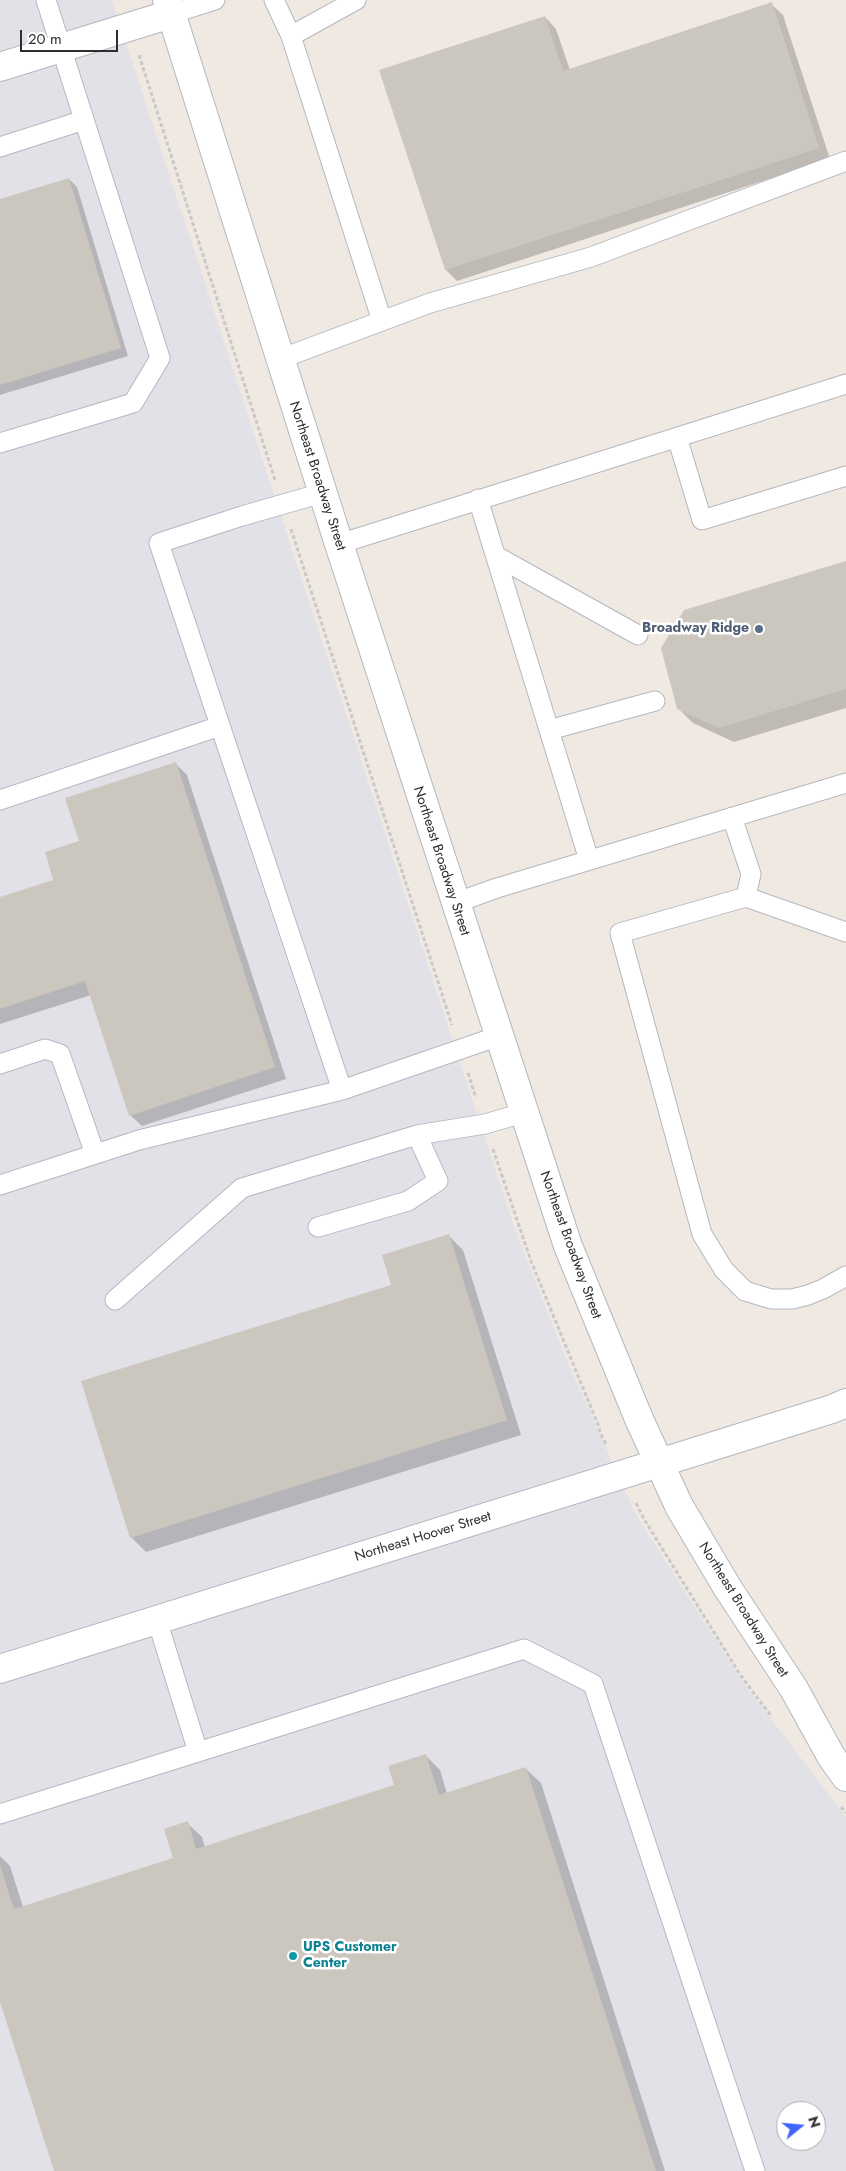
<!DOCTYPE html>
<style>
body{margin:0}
#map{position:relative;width:846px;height:2171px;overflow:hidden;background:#efe9e1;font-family:Jost,sans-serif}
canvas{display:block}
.north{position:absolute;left:776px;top:2101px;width:50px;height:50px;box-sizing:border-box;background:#fff;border:1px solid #ababab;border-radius:50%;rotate:73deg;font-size:14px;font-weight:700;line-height:20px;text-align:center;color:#2e2e2e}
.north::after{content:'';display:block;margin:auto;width:18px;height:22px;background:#4264fb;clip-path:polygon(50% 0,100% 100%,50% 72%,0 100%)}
.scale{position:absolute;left:20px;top:30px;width:98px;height:22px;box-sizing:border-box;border:2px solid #2e2e2e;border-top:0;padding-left:6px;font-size:15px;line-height:18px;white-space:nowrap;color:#2e2e2e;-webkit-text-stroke:4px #fff;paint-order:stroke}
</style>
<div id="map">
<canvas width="846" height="2171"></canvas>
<div class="north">N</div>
<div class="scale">20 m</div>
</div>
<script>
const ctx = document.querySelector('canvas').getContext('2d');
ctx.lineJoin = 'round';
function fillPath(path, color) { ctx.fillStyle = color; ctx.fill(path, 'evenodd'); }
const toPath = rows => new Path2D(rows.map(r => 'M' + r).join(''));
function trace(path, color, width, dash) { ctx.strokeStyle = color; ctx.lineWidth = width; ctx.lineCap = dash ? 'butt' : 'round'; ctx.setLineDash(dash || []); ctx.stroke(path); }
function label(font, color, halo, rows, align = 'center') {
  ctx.font = font + ' Jost,sans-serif'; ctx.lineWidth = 5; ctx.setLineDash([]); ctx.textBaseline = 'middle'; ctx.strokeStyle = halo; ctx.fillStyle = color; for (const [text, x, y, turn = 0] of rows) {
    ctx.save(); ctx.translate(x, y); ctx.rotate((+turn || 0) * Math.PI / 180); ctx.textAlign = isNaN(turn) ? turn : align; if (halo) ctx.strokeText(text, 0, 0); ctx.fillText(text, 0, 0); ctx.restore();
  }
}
const industrial = toPath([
 [0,0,112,0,515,1230,565,1356,636,1515,742,1681,846,1817,846,2171,0,2171],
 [786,2111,816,2111,816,2141,786,2141]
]);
const shadow = toPath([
 [771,4,783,15,830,159,457,281,446,270,381,71,545,17,556,29,570,70],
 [69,179,77,187,128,356,0,395,0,200],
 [846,562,846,708,734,742,693,723,678,708],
 [176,764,187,775,286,1079,142,1126,130,1115,91,995,0,1024,0,898,55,880],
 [449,1236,463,1250,521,1435,146,1552,131,1537,393,1285],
 [425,1755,440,1770,447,1794,526,1769,541,1783,665,2171,56,2171,0,1998,0,1856,10,1866,23,1907,175,1859,187,1823,202,1837,205,1847,396,1786]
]);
const building = toPath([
 [772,2,819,148,445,270,379,70,545,16,563,71],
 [69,178,121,348,0,385,0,199],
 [846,561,846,689,719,728,677,709,661,648,684,610],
 [176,762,275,1067,129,1116,85,981,0,1009,0,897,53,880,45,852,79,841,65,798],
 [449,1234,507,1420,130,1538,81,1381,391,1285,382,1255],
 [426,1754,439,1795,526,1767,656,2171,54,2171,0,2002,0,1865,14,1909,173,1858,164,1829,188,1821,196,1849,394,1785,388,1766]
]);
const path = toPath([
 [139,55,275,480],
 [291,529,452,1025],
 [468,1073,476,1098],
 [493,1149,531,1261,599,1427,600,1433,607,1446],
 [636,1503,644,1519,741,1676,772,1717],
 [841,1807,846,1813]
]);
const service = toPath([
 [274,0,291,36,356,0],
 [171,14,215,0],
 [291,36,382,321],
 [0,147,84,120],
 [280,359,430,303,591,257,846,161],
 [677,437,702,520,846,476],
 [0,443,133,403,160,358,46,0],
 [322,493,242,516,159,543,342,1090,499,1036],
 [478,499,589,860],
 [339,544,846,384],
 [496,556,638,635],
 [549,730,655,701],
 [0,800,220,726],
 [732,817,751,874,746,897,620,933,702,1234,724,1270,745,1291,771,1299,792,1299,808,1295,823,1289,846,1276],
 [746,897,846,932],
 [455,903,497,888,846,783],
 [0,1064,45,1049,60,1054,95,1154],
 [0,1185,139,1140,342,1090],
 [318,1227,408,1201,438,1181,417,1135],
 [115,1300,242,1188,417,1135,485,1124,523,1113],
 [198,1752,524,1649,593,1684,755,2171],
 [0,1814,198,1752,157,1620]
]);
const minor = toPath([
 [0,67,171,14],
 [0,1669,832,1409,846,1403]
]);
const secondary = toPath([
 [167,0,339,544,568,1246,639,1419,679,1506,727,1587,794,1689,831,1756,846,1777]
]);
const markers = [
 [759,629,5,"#5c6f8a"],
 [293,1956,5,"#0f9aa8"]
];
const streetNames = [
 ["Northeast Broadway Street",317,476,72],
 ["Northeast Broadway Street",441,861,72],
 ["Northeast Broadway Street",570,1245,70],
 ["Northeast Hoover Street",423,1537,-17],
 ["Northeast Broadway Street",743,1610,58]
];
const serviceNames = [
 ["Broadway Ridge",749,629]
];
const cultureNames = [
 ["UPS Customer",303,1948],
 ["Center",303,1964]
];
fillPath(industrial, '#e3e1e8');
fillPath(shadow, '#0003');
fillPath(building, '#cbc7bf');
trace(service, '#b4b7c1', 21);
trace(minor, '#b4b7c1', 30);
trace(secondary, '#b4b7c1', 30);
trace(path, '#c9c9c9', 3, [4, 2.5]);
trace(service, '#fff', 19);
trace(minor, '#fff', 28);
trace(secondary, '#fff', 28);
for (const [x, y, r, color] of markers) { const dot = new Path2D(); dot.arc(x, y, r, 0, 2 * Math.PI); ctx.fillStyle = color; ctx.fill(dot); trace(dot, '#fff', 2); }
label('14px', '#2e2e2e', '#fff', streetNames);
label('bold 14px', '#4e5e75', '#fff', serviceNames, 'right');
label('bold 14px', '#0d838f', '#fff', cultureNames, 'left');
</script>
